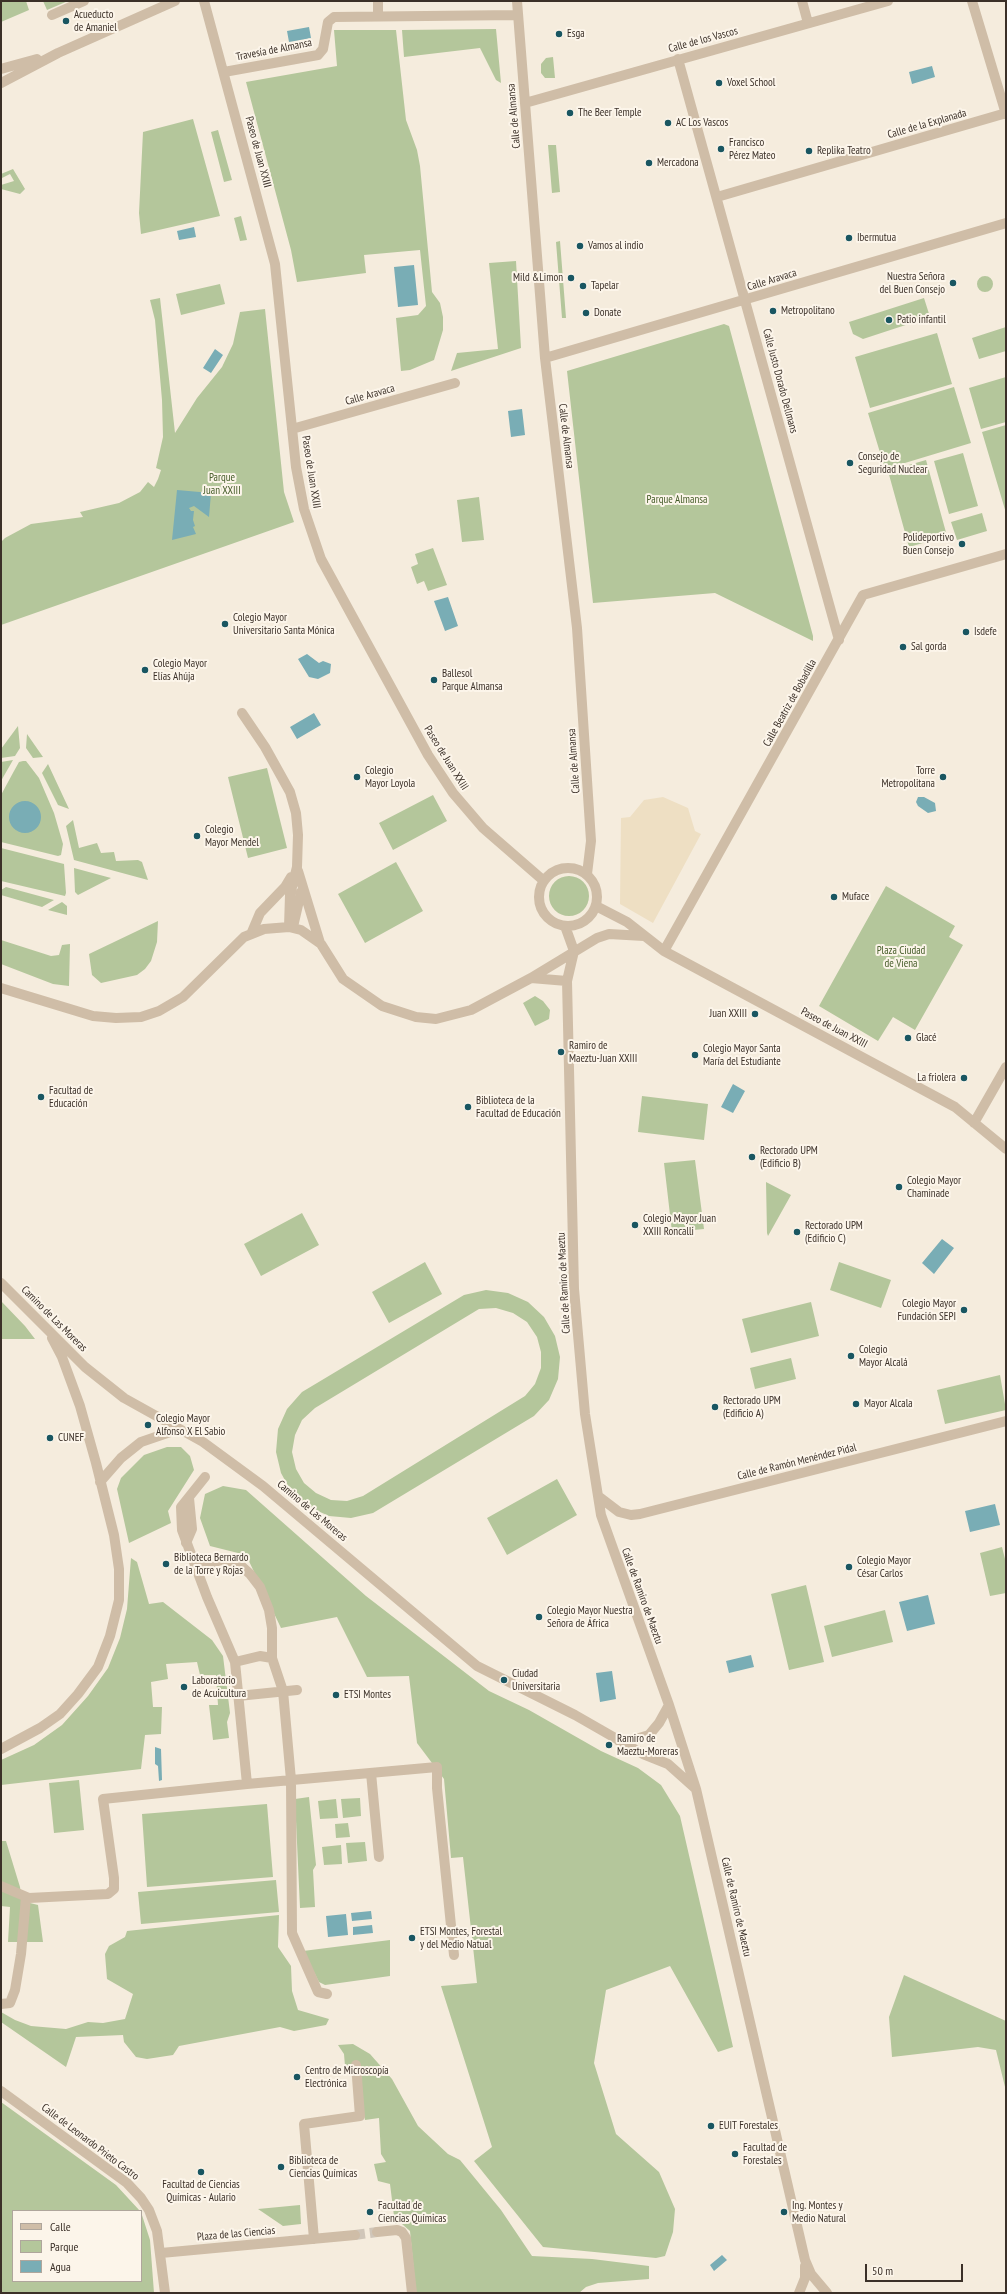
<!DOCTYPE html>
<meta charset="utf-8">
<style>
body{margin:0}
#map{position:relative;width:1007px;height:2294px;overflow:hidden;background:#f5ecdd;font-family:"PT Sans Narrow",sans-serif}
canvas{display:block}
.frame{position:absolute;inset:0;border:2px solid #3b3028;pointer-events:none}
.legend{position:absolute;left:12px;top:2210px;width:130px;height:72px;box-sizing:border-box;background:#fcf5ea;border:1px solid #afa69c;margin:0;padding:5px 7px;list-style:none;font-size:12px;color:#3b3028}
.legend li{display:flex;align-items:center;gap:8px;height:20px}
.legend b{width:20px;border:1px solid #afa69c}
.scale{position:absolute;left:865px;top:2264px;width:98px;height:18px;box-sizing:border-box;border:2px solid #3b3028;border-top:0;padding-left:5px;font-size:12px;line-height:14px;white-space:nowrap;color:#3b3028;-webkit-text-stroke:3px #fcf5ea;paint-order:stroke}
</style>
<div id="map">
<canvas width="1007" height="2294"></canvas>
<div class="frame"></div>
<ul class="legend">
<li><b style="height:5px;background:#cfbda7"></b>Calle</li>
<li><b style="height:11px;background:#b4c69b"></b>Parque</li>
<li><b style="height:11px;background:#79adb5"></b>Agua</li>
</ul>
<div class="scale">50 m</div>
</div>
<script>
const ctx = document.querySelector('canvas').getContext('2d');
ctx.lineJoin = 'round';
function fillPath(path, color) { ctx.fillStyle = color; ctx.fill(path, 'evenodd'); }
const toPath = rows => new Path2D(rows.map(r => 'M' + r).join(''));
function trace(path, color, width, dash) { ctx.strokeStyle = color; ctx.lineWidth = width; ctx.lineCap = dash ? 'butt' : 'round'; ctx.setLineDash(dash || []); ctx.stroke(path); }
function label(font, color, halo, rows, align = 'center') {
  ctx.font = font + ' "PT Sans Narrow",sans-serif'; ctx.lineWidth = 4; ctx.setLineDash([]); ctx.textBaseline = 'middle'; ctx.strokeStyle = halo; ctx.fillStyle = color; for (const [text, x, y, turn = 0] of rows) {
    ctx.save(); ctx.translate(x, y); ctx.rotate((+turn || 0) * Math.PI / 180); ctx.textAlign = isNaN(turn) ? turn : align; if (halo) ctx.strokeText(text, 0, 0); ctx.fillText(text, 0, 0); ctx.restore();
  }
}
const green = toPath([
 [1,1,26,1,29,10,1,22],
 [43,1,68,1,47,10],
 [496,29,501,83,496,80,480,48,404,57,402,30],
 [334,30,396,30,406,120,417,150,420,166,432,292,440,303,443,317,443,330,434,360,410,370,401,371,396,318,418,315,426,306,420,250,364,255,366,273,297,282,291,250,246,82,337,66],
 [553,57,555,78,545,78,541,73,541,64,546,58],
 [193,119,220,216,141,234,139,213,143,132],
 [218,130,232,180,224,182,211,132],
 [548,145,556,145,560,192,552,193],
 [13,169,25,189,20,194,1,189,1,185,14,181,10,174,2,178,1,174],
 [241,216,247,240,240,241,234,218],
 [560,241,566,318,562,318,556,242],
 [516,261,521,348,451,371,457,353,498,349,489,263],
 '977 284a8 8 0 1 1 16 0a8 8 0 1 1-16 0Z',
 [220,284,225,304,181,315,176,294],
 [160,298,175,433,197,398,222,367,233,344,240,312,265,309,284,492,294,522,1,625,1,542,5,538,31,524,83,517,80,512,119,503,140,492,148,482,154,487,158,479,161,470,156,468,163,437,162,400,155,320,150,300],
 [924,298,930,317,863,339,853,334,849,322],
 [724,324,729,326,813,636,813,641,715,593,593,603,567,371],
 [1006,327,1006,351,979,359,972,338],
 [937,333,952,384,870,408,855,357],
 [1006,377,1006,422,981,429,969,388],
 [954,387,971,443,885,469,868,413],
 [1006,425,1006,513,982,432],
 [963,453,978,506,949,514,934,461],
 [926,460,947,536,909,547,888,471],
 [479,497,484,540,462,542,457,500],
 [982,513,987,531,957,540,951,522],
 [433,548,447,585,428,591,424,581,417,584,411,567,418,564,415,554],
 [18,726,20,748,15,756,1,758,1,749],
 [27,734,43,757,33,758,26,748],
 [13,760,1,781,1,762],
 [23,761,26,761,39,778,54,813,63,844,61,855,58,856,1,842,1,795,14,771,19,762],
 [48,764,69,809,58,805,42,773],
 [267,768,287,848,248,858,228,777],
 [433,795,447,821,393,850,379,823],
 [73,820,79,848,97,843,101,853,114,852,116,861,138,860,142,862,148,880,74,860,66,826],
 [1,848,64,864,66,893,65,896,1,881],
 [396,862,423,911,365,943,338,894],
 [74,868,111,878,78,895,75,892],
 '549 896a20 20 0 1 1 40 0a20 20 0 1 1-40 0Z',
 [886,886,955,926,949,937,963,945,915,1030,893,1017,878,1041,819,1006],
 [6,887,54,900,42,907,1,895,1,890],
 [62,902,67,906,67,915,48,910],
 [158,921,157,942,151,961,145,969,137,975,101,983,92,975,89,954],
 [1,940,51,956,59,955,62,945,70,944,69,986,53,984,1,964],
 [535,996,543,1001,550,1010,549,1019,535,1026,523,1003],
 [642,1096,708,1104,704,1140,638,1132],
 [695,1160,704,1229,672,1232,664,1163],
 [766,1182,791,1195,768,1236,767,1233],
 [302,1213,319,1245,261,1276,244,1244],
 [425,1262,442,1294,389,1323,372,1292],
 [839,1262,891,1280,881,1308,830,1290],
 [486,1290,508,1293,528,1302,544,1317,555,1336,560,1357,558,1379,549,1400,534,1416,373,1513,351,1518,329,1516,309,1507,292,1493,281,1473,276,1452,278,1429,287,1409,302,1392,464,1295],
 [496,1308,513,1313,527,1322,537,1337,541,1352,541,1368,535,1384,525,1396,363,1496,347,1501,331,1500,316,1493,304,1483,296,1469,292,1452,295,1435,302,1420,315,1408,479,1309],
 [1,1301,25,1326,35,1339,1,1339],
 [811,1302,819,1336,751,1353,742,1319],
 [791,1358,796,1379,755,1389,750,1368],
 [1000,1375,1006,1410,945,1424,937,1390],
 [167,1447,181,1447,190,1456,194,1470,168,1511,171,1523,129,1543,117,1489,121,1478,144,1455],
 [557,1479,577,1515,507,1555,487,1518],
 [223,1486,246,1490,366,1596,489,1691,529,1710,601,1751,638,1768,661,1785,680,1816,733,2047,718,2052,670,1966,606,1990,594,2063,616,2134,659,2172,675,2209,673,2232,665,2256,656,2258,543,2247,474,2161,492,2147,441,1986,477,1983,463,1857,451,1858,444,1779,417,1743,409,1676,367,1677,337,1617,281,1628,246,1555,210,1546,200,1518,205,1494],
 [1002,1547,1006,1563,1006,1593,990,1596,980,1553],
 [131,1558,137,1562,149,1604,163,1602,212,1640,223,1656,230,1713,227,1722,229,1738,213,1740,209,1705,218,1705,216,1675,200,1675,197,1662,166,1664,168,1679,151,1682,153,1707,162,1707,161,1734,145,1735,141,1769,1,1785,1,1760,34,1745,62,1725,88,1696,108,1668,120,1638,127,1609],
 [806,1585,824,1662,789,1670,771,1594],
 [885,1610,893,1642,832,1657,824,1626],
 [79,1780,84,1830,54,1833,49,1783],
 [309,1797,316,1865,313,1870,315,1907,300,1908,295,1799],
 [360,1798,361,1816,343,1818,341,1799],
 [336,1799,338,1818,320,1819,318,1801],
 [267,1804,273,1877,147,1887,142,1814],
 [348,1823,350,1837,336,1838,335,1824],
 [1,1841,6,1841,20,1887,22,1901,38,1905,43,1942,8,1942,10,1907,1,1906],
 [365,1842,367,1861,348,1863,346,1843],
 [341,1845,342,1864,324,1865,322,1847],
 [276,1880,279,1912,141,1924,138,1892],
 [279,1915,278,1947,291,1966,292,1991,298,2010,329,2019,326,2025,294,2031,280,2027,179,2046,173,2055,147,2059,136,2057,124,2042,123,2035,76,2037,66,2067,1,2022,1,2012,15,2020,31,2026,66,2029,88,2022,103,2023,125,2019,133,1994,107,1979,105,1954,109,1946,125,1937,127,1931],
 [390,1940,390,1976,325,1985,319,1982,303,1951],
 [904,1975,1006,2021,1006,2091,996,2050,978,2047,892,2057,889,2017],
 [353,2044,370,2054,392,2079,418,2126,448,2154,460,2160,501,2210,532,2256,592,2259,649,2266,649,2279,598,2283,586,2287,579,2293,416,2293,410,2231,402,2224,395,2224,390,2184,378,2181,374,2164,386,2162,381,2154,379,2118,365,2120,356,2066,345,2066,344,2054,338,2045],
 [1,2102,116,2185,140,2211,13,2211,13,2281,141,2281,141,2212,150,2240,154,2293,1,2293],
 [300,2205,301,2224,283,2226,258,2209]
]);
const plaza = toPath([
 [663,797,688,808,695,831,701,834,653,923,620,904,621,818,630,817,644,800]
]);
const water = toPath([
 [309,27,311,38,289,42,287,31],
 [932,66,935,77,912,84,909,72],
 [194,227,196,237,179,240,177,231],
 [414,265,418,305,398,307,394,267],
 [215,349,223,355,211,373,203,368],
 [522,409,525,435,511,437,508,411],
 [177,490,211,493,209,517,194,506,189,508,191,511,194,511,193,520,195,526,193,527,196,534,172,540],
 [448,597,458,626,445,631,434,601],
 [307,654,319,663,323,661,331,664,330,673,318,679,309,677,298,659],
 [314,713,321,725,297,739,290,727],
 [918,797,924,797,935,803,936,811,928,813,918,806,916,802],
 '9 817a16 16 0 1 1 32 0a16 16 0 1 1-32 0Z',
 [733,1084,745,1091,733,1113,721,1107],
 [942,1239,954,1248,934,1274,922,1263],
 [995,1504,1000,1525,970,1532,965,1511],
 [928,1595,935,1624,907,1631,899,1602],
 [751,1655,754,1667,729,1673,726,1661],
 [612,1671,616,1699,600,1702,596,1673],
 [155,1747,161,1749,162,1780,159,1781,158,1766,155,1764],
 [371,1911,372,1919,352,1921,351,1913],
 [346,1914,348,1935,328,1937,326,1916],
 [372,1925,373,1933,353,1935,353,1927],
 [722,2255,727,2260,714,2271,710,2265]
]);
const minorTunnel = toPath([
 [355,2235,377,2232]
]);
const minor = toPath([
 [204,1,275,264,296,467,304,509,321,559,428,755,453,793,483,828,544,881],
 [378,1,378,16],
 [517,1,545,358,577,628,591,841,587,874],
 [802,1,808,23],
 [972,1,1006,114],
 [52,15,84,1],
 [678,59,839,640],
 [1,69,37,59],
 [224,72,318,55,323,49,328,22,334,17,518,15],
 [1,83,58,53,175,1],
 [525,103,888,1],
 [717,197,1006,113],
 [545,358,1006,223],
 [292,429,455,383],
 [242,713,265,747,290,792,296,813,298,835,297,867,290,895,289,927],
 '539 897a29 29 0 1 1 58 0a29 29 0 1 1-58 0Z',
 [298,871,320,943],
 [596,906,627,922,664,951,955,1107,1006,1149],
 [565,926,574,951,567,981,574,1289,585,1414,601,1515,669,1705,696,1789,805,2260,811,2274,827,2293],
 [293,927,301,892],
 [252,932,260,913,285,887,291,877],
 [664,951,863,595,1006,554],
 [531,978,567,981],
 [1,988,93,1016,116,1018,141,1017,159,1011,183,997,244,937,264,929,289,927,301,930,321,944,343,979,382,1006,416,1017,436,1019,471,1010,531,978,597,938,609,934,644,936],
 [974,1123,1006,1067],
 [1,1283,85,1367,124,1398,203,1442,263,1486,477,1666,575,1715,643,1754,668,1764,696,1789],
 [100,1482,121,1458,141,1442,179,1429],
 [598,1496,619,1512,631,1515,640,1514,1006,1421],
 [186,1543,192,1529,189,1498],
 [196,1568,221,1560,239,1564,250,1574,260,1587,269,1610,272,1628,272,1658,283,1691,291,1780,292,1933,318,1992,327,1994],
 [235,1662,260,1656,272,1658],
 [238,1696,297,1690],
 [619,1741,636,1739,649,1735,659,1723,669,1705],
 [1,1749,40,1728,60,1714,78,1694,98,1667,110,1636,119,1600,119,1569,114,1535,96,1463,80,1406,62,1357,52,1338],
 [371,1773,379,1857],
 [247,1784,437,1767,437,1788,454,1955],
 [1,1886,29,1898,108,1894,114,1889,114,1878,103,1799,247,1784,235,1662,207,1597,182,1530,181,1507,205,1477],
 [1,2004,10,2003,15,1990,21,1954,26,1897],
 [1,2091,127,2183,141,2198,149,2210,157,2231,165,2293],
 [377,2232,397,2230,402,2232,406,2238,412,2293],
 [314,2239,304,2124,360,2116,356,2065],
 [161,2253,355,2235],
 [799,2293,805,2278,805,2266]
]);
const markers = [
 [66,21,4,"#195661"],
 [559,34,4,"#195661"],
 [719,83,4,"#195661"],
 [570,113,4,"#195661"],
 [668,123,4,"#195661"],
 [721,149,4,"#195661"],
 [809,151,4,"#195661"],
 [649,163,4,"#195661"],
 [849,238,4,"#195661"],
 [580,246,4,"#195661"],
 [571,278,4,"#195661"],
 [953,283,4,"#195661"],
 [583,286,4,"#195661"],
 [773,311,4,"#195661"],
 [586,313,4,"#195661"],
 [889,320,4,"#195661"],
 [850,463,4,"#195661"],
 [962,544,4,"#195661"],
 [225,624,4,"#195661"],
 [966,632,4,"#195661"],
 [903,647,4,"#195661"],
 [145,670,4,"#195661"],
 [434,680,4,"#195661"],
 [357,777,4,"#195661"],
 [943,777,4,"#195661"],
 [197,836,4,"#195661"],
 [834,897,4,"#195661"],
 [755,1014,4,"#195661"],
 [908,1038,4,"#195661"],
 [561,1052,4,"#195661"],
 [695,1055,4,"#195661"],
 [964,1078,4,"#195661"],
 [41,1097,4,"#195661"],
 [468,1107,4,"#195661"],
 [752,1157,4,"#195661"],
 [899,1187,4,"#195661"],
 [635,1225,4,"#195661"],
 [797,1232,4,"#195661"],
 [964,1310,4,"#195661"],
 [851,1356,4,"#195661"],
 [856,1404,4,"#195661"],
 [715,1407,4,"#195661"],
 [148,1425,4,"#195661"],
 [50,1438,4,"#195661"],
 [166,1564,4,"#195661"],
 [849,1567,4,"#195661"],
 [539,1617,4,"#195661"],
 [504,1680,4,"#195661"],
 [184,1687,4,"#195661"],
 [336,1695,4,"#195661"],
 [609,1745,4,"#195661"],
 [412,1938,4,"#195661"],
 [297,2077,4,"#195661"],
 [711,2126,4,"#195661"],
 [735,2154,4,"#195661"],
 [281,2167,4,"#195661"],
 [201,2172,4,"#195661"],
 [370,2212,4,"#195661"],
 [784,2212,4,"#195661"]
];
const poiNames = [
 ["Acueducto",74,15],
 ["de Amaniel",74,28],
 ["Esga",567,34],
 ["Voxel School",727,83],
 ["The Beer Temple",578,113],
 ["AC Los Vascos",676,123],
 ["Francisco",729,143],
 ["Pérez Mateo",729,156],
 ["Replika Teatro",817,151],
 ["Mercadona",657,163],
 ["Ibermutua",857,238],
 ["Vamos al indio",588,246],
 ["Nuestra Señora",945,277,"right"],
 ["del Buen Consejo",945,290,"right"],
 ["Mild &Limon",563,278,"right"],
 ["Tapelar",591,286],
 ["Metropolitano",781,311],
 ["Donate",594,313],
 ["Patio infantil",897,320],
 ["Consejo de",858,457],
 ["Seguridad Nuclear",858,470],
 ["Polideportivo",954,538,"right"],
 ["Buen Consejo",954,551,"right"],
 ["Colegio Mayor",233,618],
 ["Universitario Santa Mónica",233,631],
 ["Isdefe",974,632],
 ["Sal gorda",911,647],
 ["Colegio Mayor",153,664],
 ["Elías Ahúja",153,677],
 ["Ballesol",442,674],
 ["Parque Almansa",442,687],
 ["Colegio",365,771],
 ["Mayor Loyola",365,784],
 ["Torre",935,771,"right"],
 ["Metropolitana",935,784,"right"],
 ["Colegio",205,830],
 ["Mayor Mendel",205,843],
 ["Muface",842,897],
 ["Juan XXIII",747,1014,"right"],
 ["Glacé",916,1038],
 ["Ramiro de",569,1046],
 ["Maeztu-Juan XXIII",569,1059],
 ["Colegio Mayor Santa",703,1049],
 ["María del Estudiante",703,1062],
 ["La friolera",956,1078,"right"],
 ["Facultad de",49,1091],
 ["Educación",49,1104],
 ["Biblioteca de la",476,1101],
 ["Facultad de Educación",476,1114],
 ["Rectorado UPM",760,1151],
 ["(Edificio B)",760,1164],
 ["Colegio Mayor",907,1181],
 ["Chaminade",907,1194],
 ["Colegio Mayor Juan",643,1219],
 ["XXIII Roncalli",643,1232],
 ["Rectorado UPM",805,1226],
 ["(Edificio C)",805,1239],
 ["Colegio Mayor",956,1304,"right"],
 ["Fundación SEPI",956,1317,"right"],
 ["Colegio",859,1350],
 ["Mayor Alcalá",859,1363],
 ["Rectorado UPM",723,1401],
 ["(Edificio A)",723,1414],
 ["Mayor Alcala",864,1404],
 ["Colegio Mayor",156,1419],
 ["Alfonso X El Sabio",156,1432],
 ["CUNEF",58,1438],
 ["Biblioteca Bernardo",174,1558],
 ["de la Torre y Rojas",174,1571],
 ["Colegio Mayor",857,1561],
 ["César Carlos",857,1574],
 ["Colegio Mayor Nuestra",547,1611],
 ["Señora de África",547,1624],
 ["Ciudad",512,1674],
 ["Universitaria",512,1687],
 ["Laboratorio",192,1681],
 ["de Acuicultura",192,1694],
 ["ETSI Montes",344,1695],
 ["Ramiro de",617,1739],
 ["Maeztu-Moreras",617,1752],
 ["ETSI Montes, Forestal",420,1932],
 ["y del Medio Natual",420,1945],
 ["Centro de Microscopía",305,2071],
 ["Electrónica",305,2084],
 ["EUIT Forestales",719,2126],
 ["Facultad de",743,2148],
 ["Forestales",743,2161],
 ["Biblioteca de",289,2161],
 ["Ciencias Químicas",289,2174],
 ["Facultad de Ciencias",201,2185,"center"],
 ["Químicas - Aulario",201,2198,"center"],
 ["Facultad de",378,2206],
 ["Ciencias Químicas",378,2219],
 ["Ing. Montes y",792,2206],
 ["Medio Natural",792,2219]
];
const streetNames = [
 ["Calle de los Vascos",703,40,-15],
 ["Travesía de Almansa",274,50,-11],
 ["Calle de Almansa",514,116,-95],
 ["Calle de la Explanada",927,124,-16],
 ["Paseo de Juan XXIII",258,152,75],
 ["Calle Aravaca",772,280,-17],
 ["Calle Justo Dorado Dellmans",780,381,75],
 ["Calle Aravaca",370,395,-16],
 ["Calle de Almansa",566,436,83],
 ["Paseo de Juan XXIII",311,472,81],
 ["Calle Beatriz de Bobadilla",790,703,-61],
 ["Paseo de Juan XXIII",446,758,58],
 ["Calle de Almansa",574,761,-94],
 ["Paseo de Juan XXIII",834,1028,28],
 ["Calle de Ramiro de Maeztu",564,1283,-93],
 ["Camino de Las Moreras",54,1319,45],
 ["Calle de Ramón Menéndez Pidal",797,1462,-14],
 ["Camino de Las Moreras",312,1511,40],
 ["Calle de Ramiro de Maeztu",642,1596,70],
 ["Calle de Ramiro de Maeztu",736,1907,77],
 ["Calle de Leonardo Prieto Castro",90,2142,37],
 ["Plaza de las Ciencias",236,2234,-5]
];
const parkNames = [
 ["Parque",222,478],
 ["Juan XXIII",222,491],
 ["Parque Almansa",677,500],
 ["Plaza Ciudad",901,951],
 ["de Viena",901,964]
];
fillPath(green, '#b4c69b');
fillPath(plaza, '#eedfc3');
fillPath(water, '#79adb5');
trace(minorTunnel, '#d0c6b9', 10, [10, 5]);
trace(minor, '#cfbda7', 10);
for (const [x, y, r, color] of markers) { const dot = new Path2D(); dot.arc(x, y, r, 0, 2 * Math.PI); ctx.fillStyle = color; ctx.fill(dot); trace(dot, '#fcf5ea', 1.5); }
label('11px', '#3b3028', '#fcf5ea', poiNames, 'left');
label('11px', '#3b3028', '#fcf5ea', streetNames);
label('11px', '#455c29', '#fcf5ea', parkNames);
</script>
